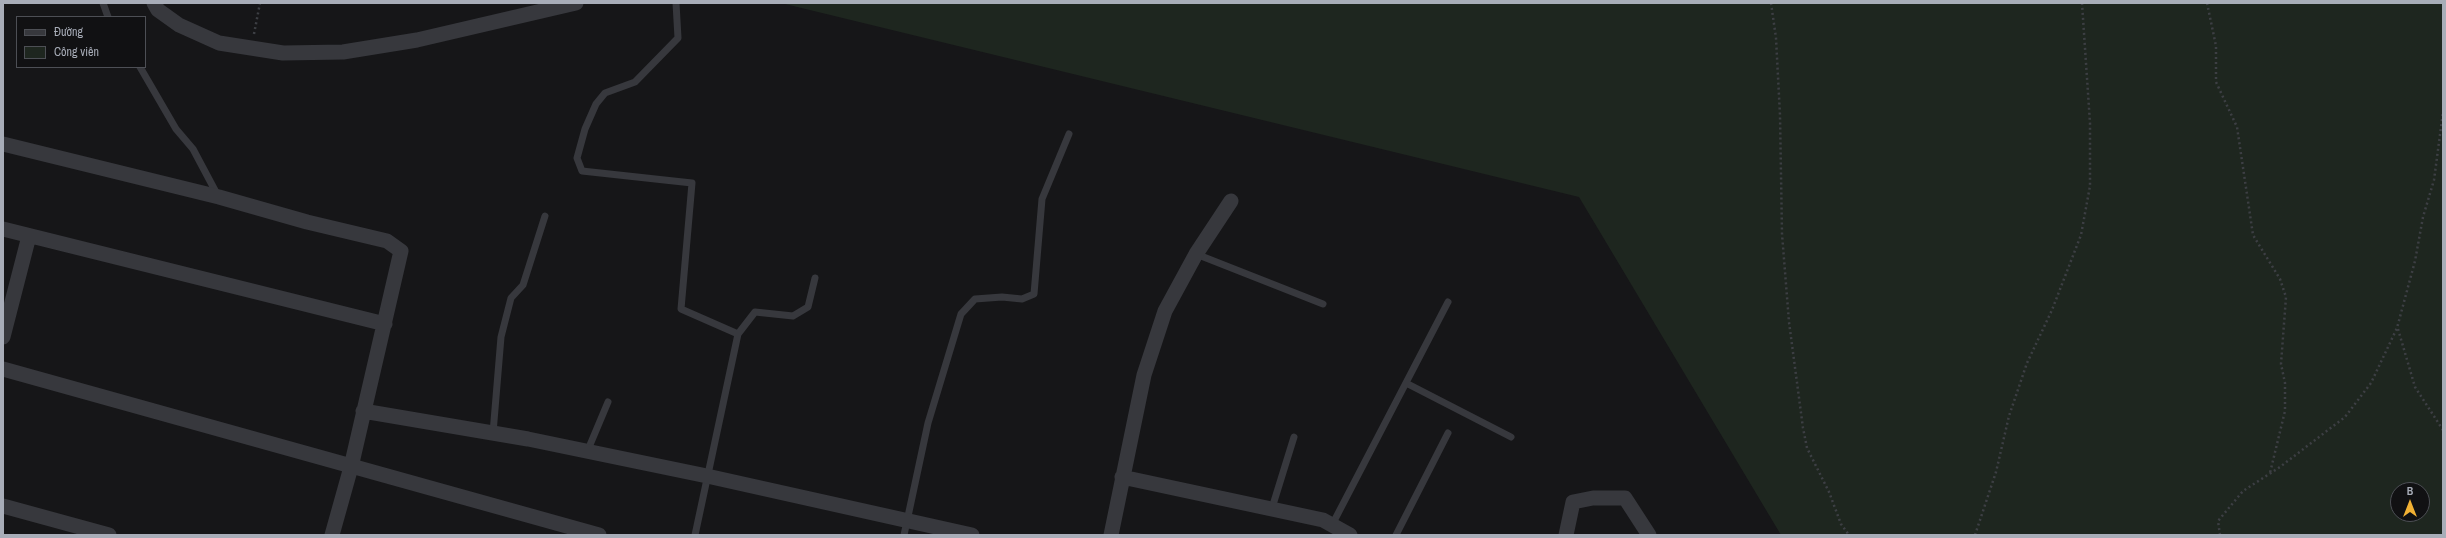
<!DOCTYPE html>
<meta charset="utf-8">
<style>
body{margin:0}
#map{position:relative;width:2446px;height:538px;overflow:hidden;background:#161618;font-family:"Archivo Narrow",sans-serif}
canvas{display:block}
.frame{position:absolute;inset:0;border:4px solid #a8adb8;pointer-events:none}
.legend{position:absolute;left:16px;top:16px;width:130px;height:52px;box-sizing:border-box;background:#111113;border:1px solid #4d4f55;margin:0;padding:5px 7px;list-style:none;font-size:12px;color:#a8adb8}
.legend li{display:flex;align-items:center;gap:8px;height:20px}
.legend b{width:20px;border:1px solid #4d4f55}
.north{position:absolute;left:2390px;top:482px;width:40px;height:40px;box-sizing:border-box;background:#111113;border:1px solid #4d4f55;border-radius:50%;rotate:0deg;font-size:11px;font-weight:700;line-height:16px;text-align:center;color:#a8adb8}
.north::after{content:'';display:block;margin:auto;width:14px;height:18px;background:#f2b134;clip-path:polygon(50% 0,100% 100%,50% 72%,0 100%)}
</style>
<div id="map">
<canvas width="2446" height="538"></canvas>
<div class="frame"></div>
<ul class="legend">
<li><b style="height:5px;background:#37383d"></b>Đường</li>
<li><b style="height:11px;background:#1e261f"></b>Công viên</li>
</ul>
<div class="north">B</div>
</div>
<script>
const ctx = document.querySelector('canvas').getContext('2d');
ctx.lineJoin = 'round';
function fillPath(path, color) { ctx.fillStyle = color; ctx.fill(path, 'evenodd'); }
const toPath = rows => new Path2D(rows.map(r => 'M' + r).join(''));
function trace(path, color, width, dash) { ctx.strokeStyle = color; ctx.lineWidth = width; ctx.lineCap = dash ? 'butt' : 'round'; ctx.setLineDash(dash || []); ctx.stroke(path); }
const green = toPath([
 [781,3,2443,3,2443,535,1781,535,1579,197],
 [2398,490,2422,490,2422,514,2398,514]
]);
const path = toPath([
 [1771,3,1776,38,1780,115,1782,234,1789,322,1803,428,1807,448,1829,492,1841,524,1849,535],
 [2207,3,2216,46,2216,82,2237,127,2253,235,2280,279,2286,297,2281,364,2285,383,2285,411,2270,473],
 [254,34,260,3],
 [2398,329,2415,387,2443,430],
 [1975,535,1996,472,2009,416,2027,363,2052,310,2081,235,2090,186,2090,123,2082,3],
 [2220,535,2218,521,2243,491,2280,467,2345,417,2371,383,2397,328,2415,261,2423,217,2434,180,2443,112]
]);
const lane = toPath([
 [103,3,108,17],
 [676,3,678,38,635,82,605,93,596,104,585,129,577,158,582,171,692,183,681,309,738,334],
 [140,67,176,129,193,149,218,196],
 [1196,254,1323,304],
 [1406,383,1511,437],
 [493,433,501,337,511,298,523,285,545,216],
 [587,452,608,402],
 [1272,508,1294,437],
 [1332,525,1448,302],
 [695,535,738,334,755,312,793,316,808,307,815,278],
 [904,535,928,423,961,314,975,299,1002,297,1022,299,1034,294,1042,199,1069,134],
 [1396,535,1448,433]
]);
const street = toPath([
 [154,3,158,10,179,25,219,43,283,53,343,52,417,40,576,3],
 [3,144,219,197,307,222,387,241,401,251,351,467,332,535],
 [3,229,385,324],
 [3,337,29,236],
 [3,369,599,535],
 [363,411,528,439,707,476,972,535],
 [1122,477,1323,520,1350,535],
 [3,506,109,535],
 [1111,535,1144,375,1165,311,1196,254,1231,201],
 [1566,535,1573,502,1593,498,1625,498,1649,535]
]);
fillPath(green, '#1e261f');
trace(path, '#3d3f44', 2.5, [2, 3]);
trace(lane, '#37383d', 7);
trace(street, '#37383d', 15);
</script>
